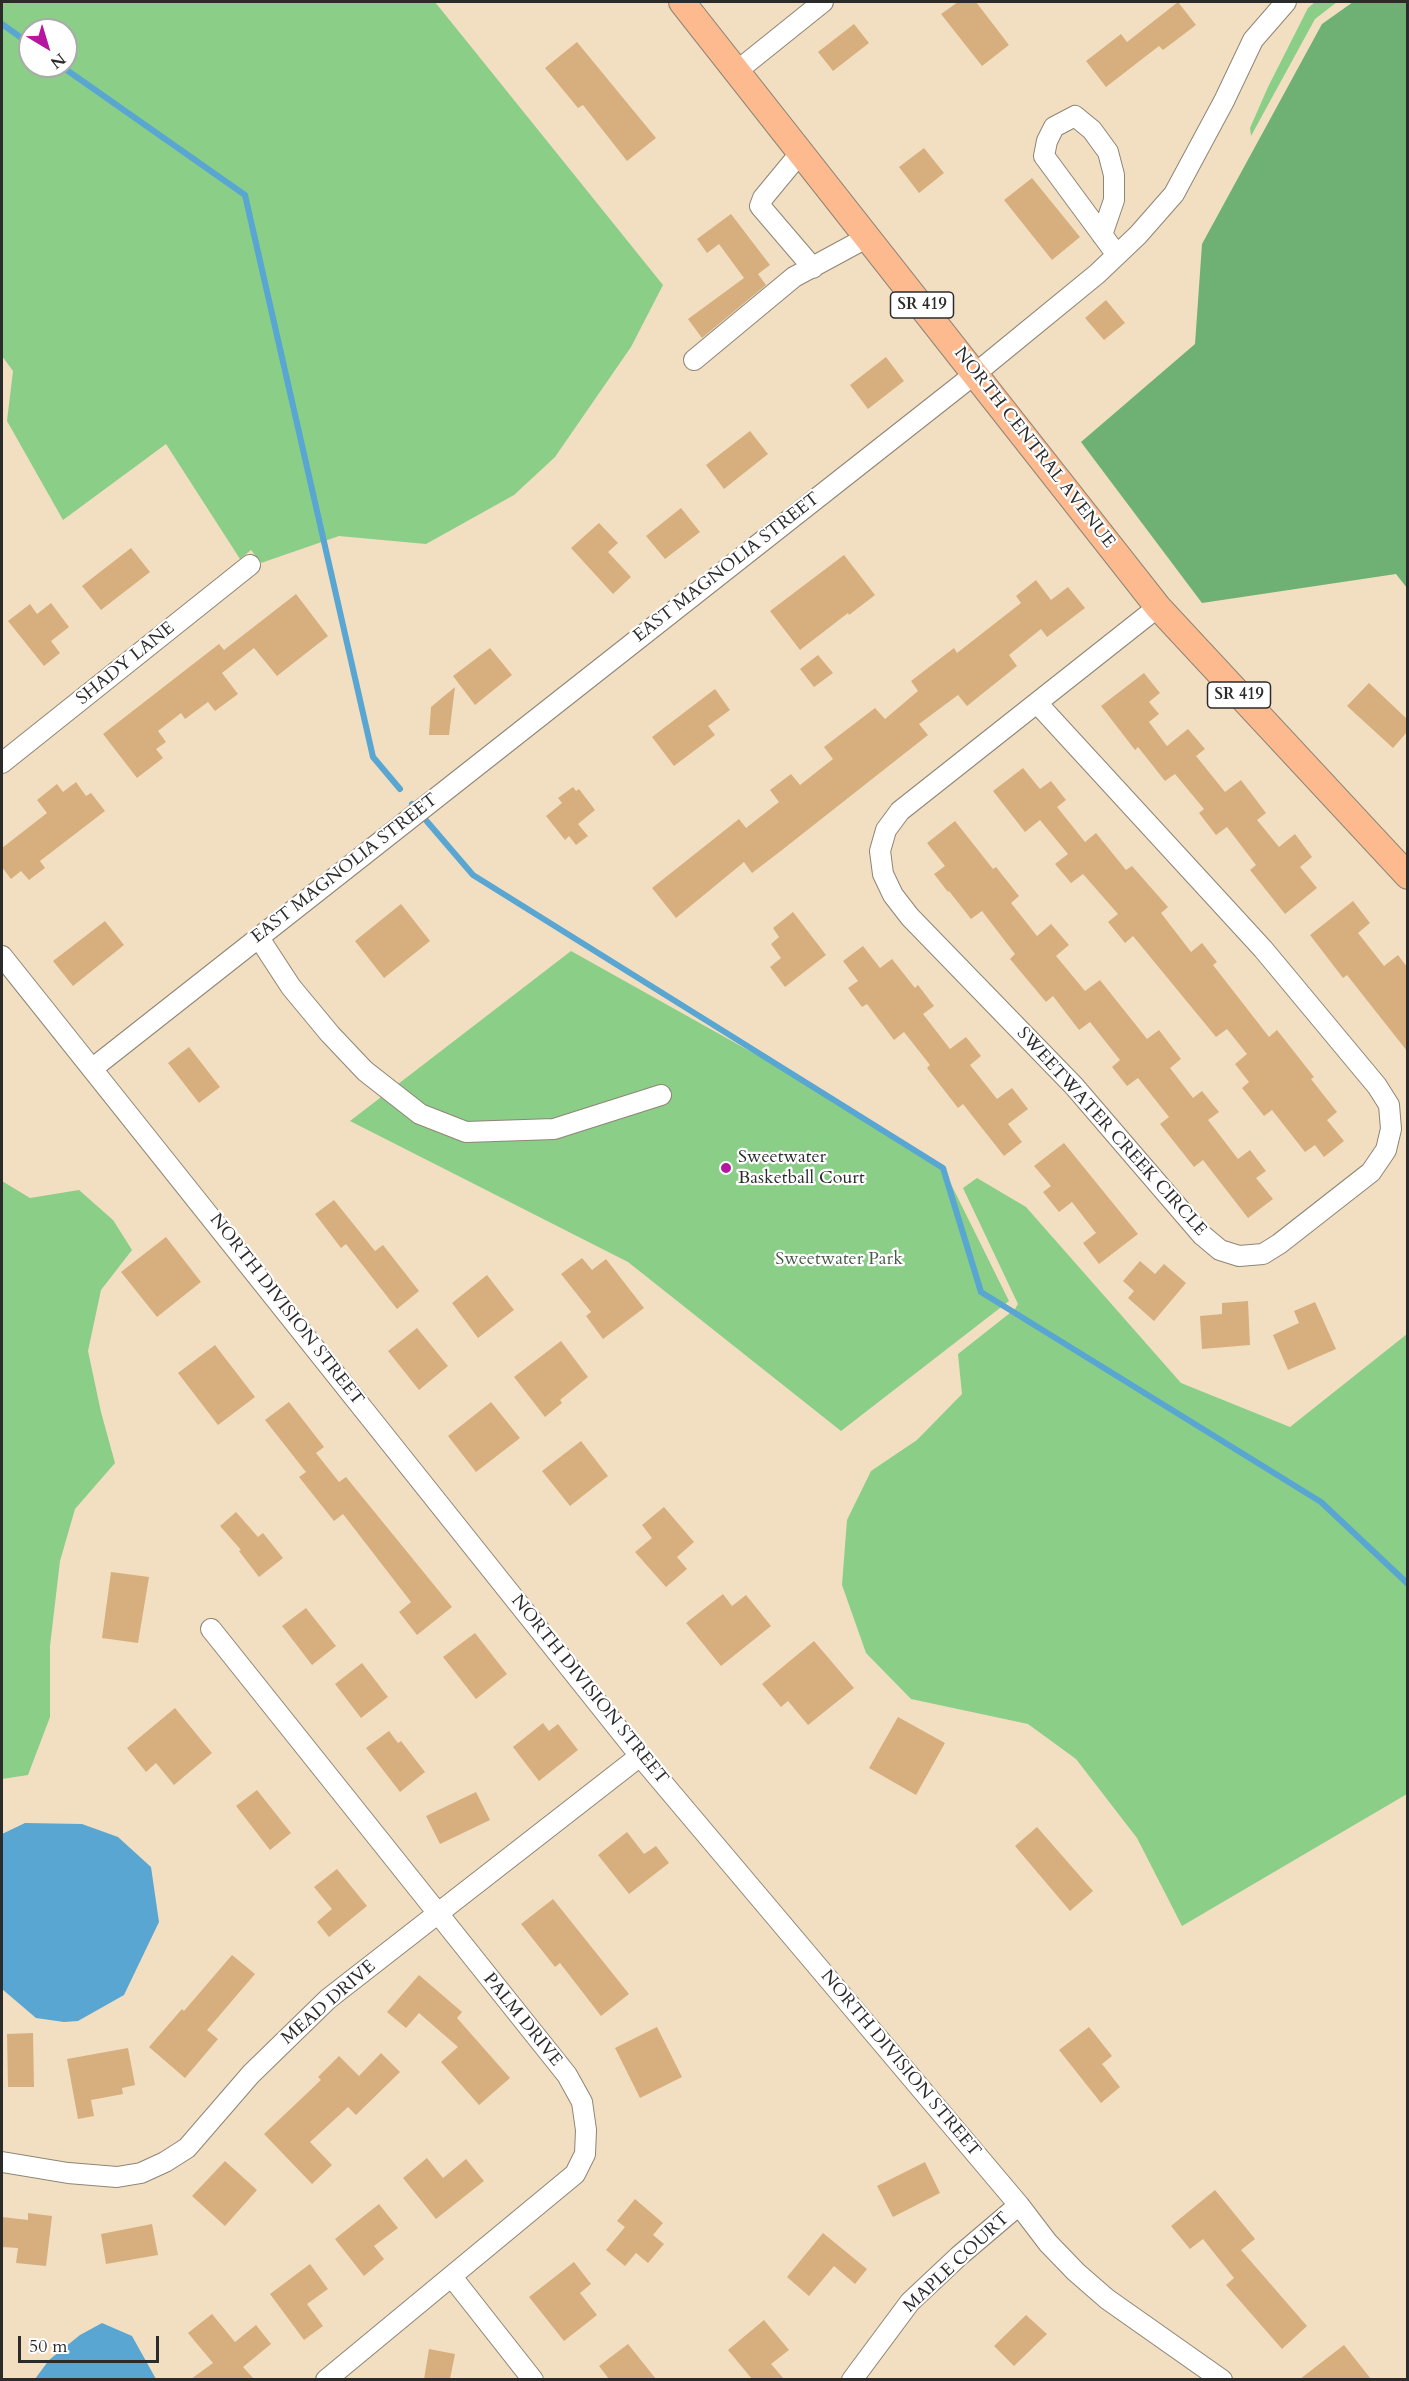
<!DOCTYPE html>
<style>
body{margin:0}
#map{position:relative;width:1409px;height:2381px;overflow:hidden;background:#f2dfc1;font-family:Cardo,serif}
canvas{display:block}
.frame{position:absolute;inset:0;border:3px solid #2b2b2b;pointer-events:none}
.north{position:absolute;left:18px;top:18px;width:60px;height:60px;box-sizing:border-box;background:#fff;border:2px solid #aaa;border-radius:50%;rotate:142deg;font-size:16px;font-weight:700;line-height:24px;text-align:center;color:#2b2b2b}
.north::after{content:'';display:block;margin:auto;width:21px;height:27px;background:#b5179e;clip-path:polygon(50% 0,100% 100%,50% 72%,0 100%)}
.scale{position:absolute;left:18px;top:2336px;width:141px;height:27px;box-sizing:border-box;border:3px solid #2b2b2b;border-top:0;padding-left:8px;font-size:18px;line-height:21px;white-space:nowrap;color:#2b2b2b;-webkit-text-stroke:4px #fff;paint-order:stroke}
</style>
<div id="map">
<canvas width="1409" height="2381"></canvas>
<div class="frame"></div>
<div class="north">N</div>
<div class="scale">50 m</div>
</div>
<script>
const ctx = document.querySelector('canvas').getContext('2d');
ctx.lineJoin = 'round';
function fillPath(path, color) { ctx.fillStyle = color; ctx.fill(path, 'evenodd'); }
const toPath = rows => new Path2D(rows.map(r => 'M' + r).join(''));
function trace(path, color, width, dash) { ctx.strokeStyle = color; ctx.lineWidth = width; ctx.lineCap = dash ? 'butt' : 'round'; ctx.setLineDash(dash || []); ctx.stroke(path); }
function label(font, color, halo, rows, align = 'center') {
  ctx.font = font + ' Cardo,serif'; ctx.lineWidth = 4.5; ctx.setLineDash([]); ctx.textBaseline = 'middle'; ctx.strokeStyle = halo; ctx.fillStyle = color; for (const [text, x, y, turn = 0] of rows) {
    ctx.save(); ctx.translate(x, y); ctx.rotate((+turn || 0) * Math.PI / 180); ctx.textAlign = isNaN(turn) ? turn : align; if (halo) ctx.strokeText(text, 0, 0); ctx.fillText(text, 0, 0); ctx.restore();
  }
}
const green = toPath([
 [2,2,435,2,663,285,631,347,555,457,514,495,426,544,339,536,261,563,251,550,240,559,166,444,63,520,7,421,13,371,2,356],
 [30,30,66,30,66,66,30,66],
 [1315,2,1337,2,1315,19,1251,136,1250,128,1268,87,1308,8],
 [571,951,789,1073,943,1168,1009,1301,841,1431,628,1262,350,1121],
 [977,1178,1026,1207,1181,1383,1290,1427,1407,1334,1407,1794,1182,1926,1137,1838,1076,1759,1028,1724,911,1699,866,1653,842,1585,847,1520,871,1471,917,1440,962,1394,958,1354,1015,1309,1018,1304,963,1188],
 [2,1181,30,1198,79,1190,113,1220,132,1250,101,1290,88,1351,101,1412,115,1463,75,1509,60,1561,50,1646,50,1717,28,1775,2,1779]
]);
const forest = toPath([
 [1353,2,1407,2,1407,588,1396,574,1202,603,1081,442,1195,344,1202,244,1322,24]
]);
const water = toPath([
 [25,1823,82,1824,118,1837,151,1867,159,1922,124,1995,78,2021,64,2022,36,2018,2,1989,2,1834],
 [102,2323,132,2336,156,2379,35,2379,49,2360,80,2335]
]);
const stream = toPath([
 [2,24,30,44],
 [61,66,245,195,373,757,400,789],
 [412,804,473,875,943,1168,981,1292,1321,1502,1408,1584]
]);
const building = toPath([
 [958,2,976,2,1009,45,982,66,941,14],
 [1178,2,1196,25,1163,50,1159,46,1106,87,1086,61,1121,34,1127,42],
 [854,24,869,43,833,71,818,52],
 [577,42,656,138,627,161,583,105,578,108,545,68],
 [924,148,944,173,919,193,899,167],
 [1032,178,1080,237,1052,260,1004,200],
 [731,214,770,265,758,274,766,285,702,338,688,319,744,278,719,244,707,253,697,239],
 [1106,300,1125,323,1104,340,1085,318],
 [886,357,904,381,868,409,850,385],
 [750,431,768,454,724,489,706,465],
 [681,508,700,532,665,559,646,536],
 [599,523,618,543,608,552,631,577,613,594,571,548],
 [131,548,150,572,101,610,82,586],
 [844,555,875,595,849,615,848,613,800,650,770,611],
 [1036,580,1051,600,1068,587,1085,608,1047,637,1041,629,1009,655,1017,666,967,706,958,695,919,724,928,735,782,850,752,873,744,862,676,918,652,888,739,819,746,828,779,802,770,790,791,774,800,785,833,759,824,747,875,708,885,719,918,691,911,681,954,648,957,653,1021,603,1016,596],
 [296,594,328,636,277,676,254,648,222,673,238,694,215,711,208,702,185,719,181,713,158,731,166,742,156,749,163,758,137,778,103,734,219,644,224,650],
 [51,603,69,627,51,641,60,653,44,666,8,621,30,604,37,614],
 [490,648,512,675,475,705,453,676],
 [818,655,833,673,814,687,800,669],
 [1144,673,1160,693,1149,702,1159,714,1149,722,1167,746,1188,729,1205,749,1196,756,1225,792,1241,780,1266,813,1257,820,1279,847,1295,834,1312,857,1300,867,1317,888,1285,914,1250,870,1256,865,1227,827,1216,835,1199,813,1204,809,1175,774,1165,781,1138,747,1135,750,1101,706],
 [1369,683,1407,719,1407,732,1393,748,1347,706],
 [455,687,449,735,429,735,431,707],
 [715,689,730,710,708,726,715,735,674,766,652,737],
 [1023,768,1040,789,1051,781,1066,800,1057,807,1085,842,1096,833,1126,870,1132,866,1168,907,1161,913,1191,952,1202,943,1217,962,1213,965,1269,1037,1277,1030,1314,1077,1311,1079,1337,1112,1327,1120,1344,1141,1324,1157,1315,1145,1305,1152,1272,1110,1264,1116,1242,1088,1249,1082,1235,1064,1247,1054,1227,1029,1216,1037,1133,936,1125,943,1108,922,1118,914,1083,874,1071,883,1055,864,1068,854,1040,820,1025,832,993,791],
 [76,782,86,796,91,793,105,811,40,861,45,868,29,880,21,871,11,879,2,867,2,848,47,813,37,800,57,784,63,792],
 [573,787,576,791,579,789,595,810,578,824,588,836,576,845,569,836,565,840,546,816,562,803,558,798],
 [955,821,993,869,996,867,1019,896,1011,903,1037,936,1051,924,1069,945,1056,956,1085,991,1100,980,1147,1039,1159,1030,1181,1059,1170,1068,1193,1098,1202,1091,1219,1112,1208,1120,1238,1159,1250,1150,1266,1171,1256,1178,1273,1199,1248,1218,1203,1160,1194,1167,1160,1124,1169,1117,1138,1078,1127,1086,1112,1067,1120,1060,1090,1022,1079,1030,1053,996,1046,1002,1010,959,1015,954,982,911,971,919,949,891,948,892,934,874,945,866,927,843],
 [1353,901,1370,923,1358,933,1384,966,1398,955,1407,967,1407,1051,1347,975,1343,978,1310,935],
 [401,904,430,941,384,978,355,941],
 [793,912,826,955,785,987,770,967,781,958,771,944,779,937,773,928],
 [105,921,124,945,73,986,53,961],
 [863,946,880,968,892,959,915,988,918,985,934,1006,923,1014,950,1049,966,1037,981,1056,970,1065,997,1099,1012,1088,1028,1109,1008,1124,1022,1142,1004,1156,963,1104,958,1108,927,1068,930,1065,904,1032,894,1040,867,1004,862,1007,848,988,858,981,843,961],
 [189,1047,220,1087,199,1103,168,1063],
 [1064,1143,1138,1234,1099,1264,1083,1243,1096,1233,1072,1202,1059,1212,1043,1192,1051,1186,1034,1166],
 [334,1200,375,1251,383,1245,419,1291,397,1309,346,1244,341,1248,315,1214],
 [166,1237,201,1282,157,1317,121,1272],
 [582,1258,592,1270,606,1259,644,1308,603,1339,586,1316,591,1312,561,1274],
 [1140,1261,1155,1274,1164,1264,1186,1283,1154,1321,1128,1298,1134,1291,1123,1281],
 [487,1275,514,1310,478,1338,452,1303],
 [1248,1301,1250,1345,1202,1349,1200,1316,1222,1314,1222,1303],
 [1315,1302,1336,1349,1288,1370,1273,1335,1299,1323,1294,1311],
 [417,1328,448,1366,419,1390,388,1351],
 [561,1341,588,1377,560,1400,562,1403,545,1417,514,1377],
 [215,1345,255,1397,218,1425,178,1373],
 [289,1402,324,1447,316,1453,339,1482,346,1477,452,1607,417,1635,399,1612,411,1602,343,1514,334,1521,299,1477,306,1472,265,1420],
 [491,1402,520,1438,476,1472,448,1436],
 [581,1441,608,1476,570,1506,542,1471],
 [664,1507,694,1542,677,1557,687,1569,666,1587,635,1552,652,1538,642,1525],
 [236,1512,258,1537,263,1533,283,1558,259,1577,239,1551,241,1550,220,1526],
 [111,1572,149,1577,138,1643,102,1638],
 [723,1594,732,1606,746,1595,771,1626,721,1666,686,1623],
 [306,1608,336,1646,312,1665,282,1626],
 [475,1633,507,1674,476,1699,443,1657],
 [814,1641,854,1688,808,1725,788,1701,781,1707,762,1684],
 [362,1663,388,1697,361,1718,335,1684],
 [175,1708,212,1753,174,1785,156,1763,146,1772,127,1748],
 [898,1717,945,1743,916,1795,869,1768],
 [543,1723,549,1731,558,1724,578,1750,539,1781,513,1747],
 [389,1731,398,1743,401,1741,425,1772,400,1792,366,1748],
 [257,1790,291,1833,270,1850,236,1806],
 [476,1792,490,1820,440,1844,426,1816],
 [1037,1827,1093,1891,1070,1911,1015,1846],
 [627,1832,644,1854,656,1846,669,1863,629,1894,598,1855],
 [337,1869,367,1906,329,1937,317,1922,332,1909,314,1887],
 [553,1899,629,1994,601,2016,560,1963,555,1967,521,1924],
 [232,1955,255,1974,207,2030,218,2039,185,2078,149,2047,182,2009,184,2011],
 [419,1975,462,2012,457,2018,510,2078,479,2105,441,2062,458,2047,419,2013,406,2028,387,2012],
 [657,2027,682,2077,640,2098,615,2048],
 [1089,2027,1112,2056,1102,2064,1120,2087,1101,2103,1059,2050],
 [33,2033,34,2087,8,2087,7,2034],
 [128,2048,135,2085,122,2088,123,2094,91,2100,94,2116,78,2119,67,2059],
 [381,2053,400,2072,356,2115,348,2107,310,2142,332,2165,312,2184,264,2134,321,2080,318,2077,339,2056,359,2076],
 [427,2158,443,2178,466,2159,484,2181,436,2219,403,2178],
 [225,2161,257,2190,225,2226,192,2196],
 [925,2162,940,2193,893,2217,877,2186],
 [1215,2190,1255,2239,1241,2250,1307,2326,1282,2349,1226,2285,1234,2278,1203,2239,1190,2249,1171,2226],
 [635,2199,663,2223,653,2235,664,2244,648,2263,636,2253,625,2266,606,2250,625,2227,617,2221],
 [379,2204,398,2228,374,2246,384,2259,364,2276,335,2239],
 [28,2213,52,2216,46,2266,16,2263,18,2248,2,2247,2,2217,28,2220],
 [152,2224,158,2255,106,2264,101,2234],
 [823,2233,867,2269,855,2284,834,2266,809,2296,787,2277],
 [574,2262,591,2284,580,2293,597,2315,564,2341,529,2297],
 [310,2264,328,2289,307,2304,323,2326,304,2340,270,2294],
 [212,2314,235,2342,256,2325,271,2344,243,2367,254,2379,191,2379,213,2363,188,2333],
 [1026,2315,1047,2334,1014,2366,994,2346],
 [764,2320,789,2350,771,2364,784,2379,752,2379,728,2350],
 [628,2344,656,2379,609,2379,599,2366],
 [1344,2345,1371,2379,1300,2379],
 [429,2349,455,2354,450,2379,424,2379]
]);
const minor = toPath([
 [737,71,823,2],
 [801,152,763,198,760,206,813,268],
 [1102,235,1114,200,1114,175,1108,152,1092,130,1075,116,1054,127,1047,141,1044,156,1117,255],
 [694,360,794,277,868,237],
 [1037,703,1263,949,1377,1086,1389,1105,1391,1129,1386,1150,1371,1172,1279,1244,1263,1254,1239,1256,1220,1250,1202,1235,1074,1086,910,917,893,895,883,874,880,851,886,830,900,811,1158,607],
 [2,763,250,565],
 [259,938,291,987,330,1034,365,1071,420,1114,466,1132,554,1129,661,1095],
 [2,956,640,1756,1019,2205,1048,2243,1076,2272,1107,2299,1222,2380],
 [93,1068,976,373,1097,274,1138,235,1174,194,1224,101,1253,40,1286,2],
 [211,1629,567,2075,582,2102,586,2130,585,2154,575,2174,326,2380],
 [2,2162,68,2173,117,2177,141,2173,165,2162,187,2148,251,2074,328,1999,640,1756],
 [452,2277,533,2380],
 [852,2380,910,2302,959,2256,1019,2205]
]);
const major = toPath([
 [682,2,1158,607,1408,876]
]);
const markers = [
 [726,1168,6,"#b5179e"]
];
const shields = [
 [922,305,63],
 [1239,695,63]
];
const shieldNames = [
 ["SR 419",922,305],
 ["SR 419",1239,695]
];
const streetNames = [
 ["NORTH CENTRAL AVENUE",1034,448,52],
 ["EAST MAGNOLIA STREET",727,568,-38],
 ["SHADY LANE",126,664,-39],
 ["EAST MAGNOLIA STREET",345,869,-38],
 ["SWEETWATER CREEK CIRCLE",1111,1132,48],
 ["NORTH DIVISION STREET",286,1310,52],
 ["NORTH DIVISION STREET",589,1690,51],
 ["MEAD DRIVE",329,2003,-41],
 ["PALM DRIVE",522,2020,51],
 ["NORTH DIVISION STREET",900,2064,50],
 ["MAPLE COURT",957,2263,-43]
];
const poiNames = [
 ["Sweetwater",738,1158],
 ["Basketball Court",738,1179]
];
const parkNames = [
 ["Sweetwater Park",839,1260]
];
fillPath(green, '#8ace87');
fillPath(forest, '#6fb174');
fillPath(water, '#59a6d2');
trace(stream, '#59a6d2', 6);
fillPath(building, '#d7af7e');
trace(minor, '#8e8576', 22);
trace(major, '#8e8576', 28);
trace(minor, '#fff', 20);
trace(major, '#fcba8e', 26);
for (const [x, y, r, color] of markers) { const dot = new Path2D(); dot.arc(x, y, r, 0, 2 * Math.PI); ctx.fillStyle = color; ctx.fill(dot); trace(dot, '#fff', 2); }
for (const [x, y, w] of shields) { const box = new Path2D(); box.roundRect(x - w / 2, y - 13, w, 26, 4.5); ctx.fillStyle = '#fff'; ctx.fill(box); trace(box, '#2b2b2b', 1.5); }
label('bold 16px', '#2b2b2b', null, shieldNames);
label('18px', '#2b2b2b', '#fff', streetNames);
label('18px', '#2b2b2b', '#fff', poiNames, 'left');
label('18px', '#485c47', '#fff', parkNames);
</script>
